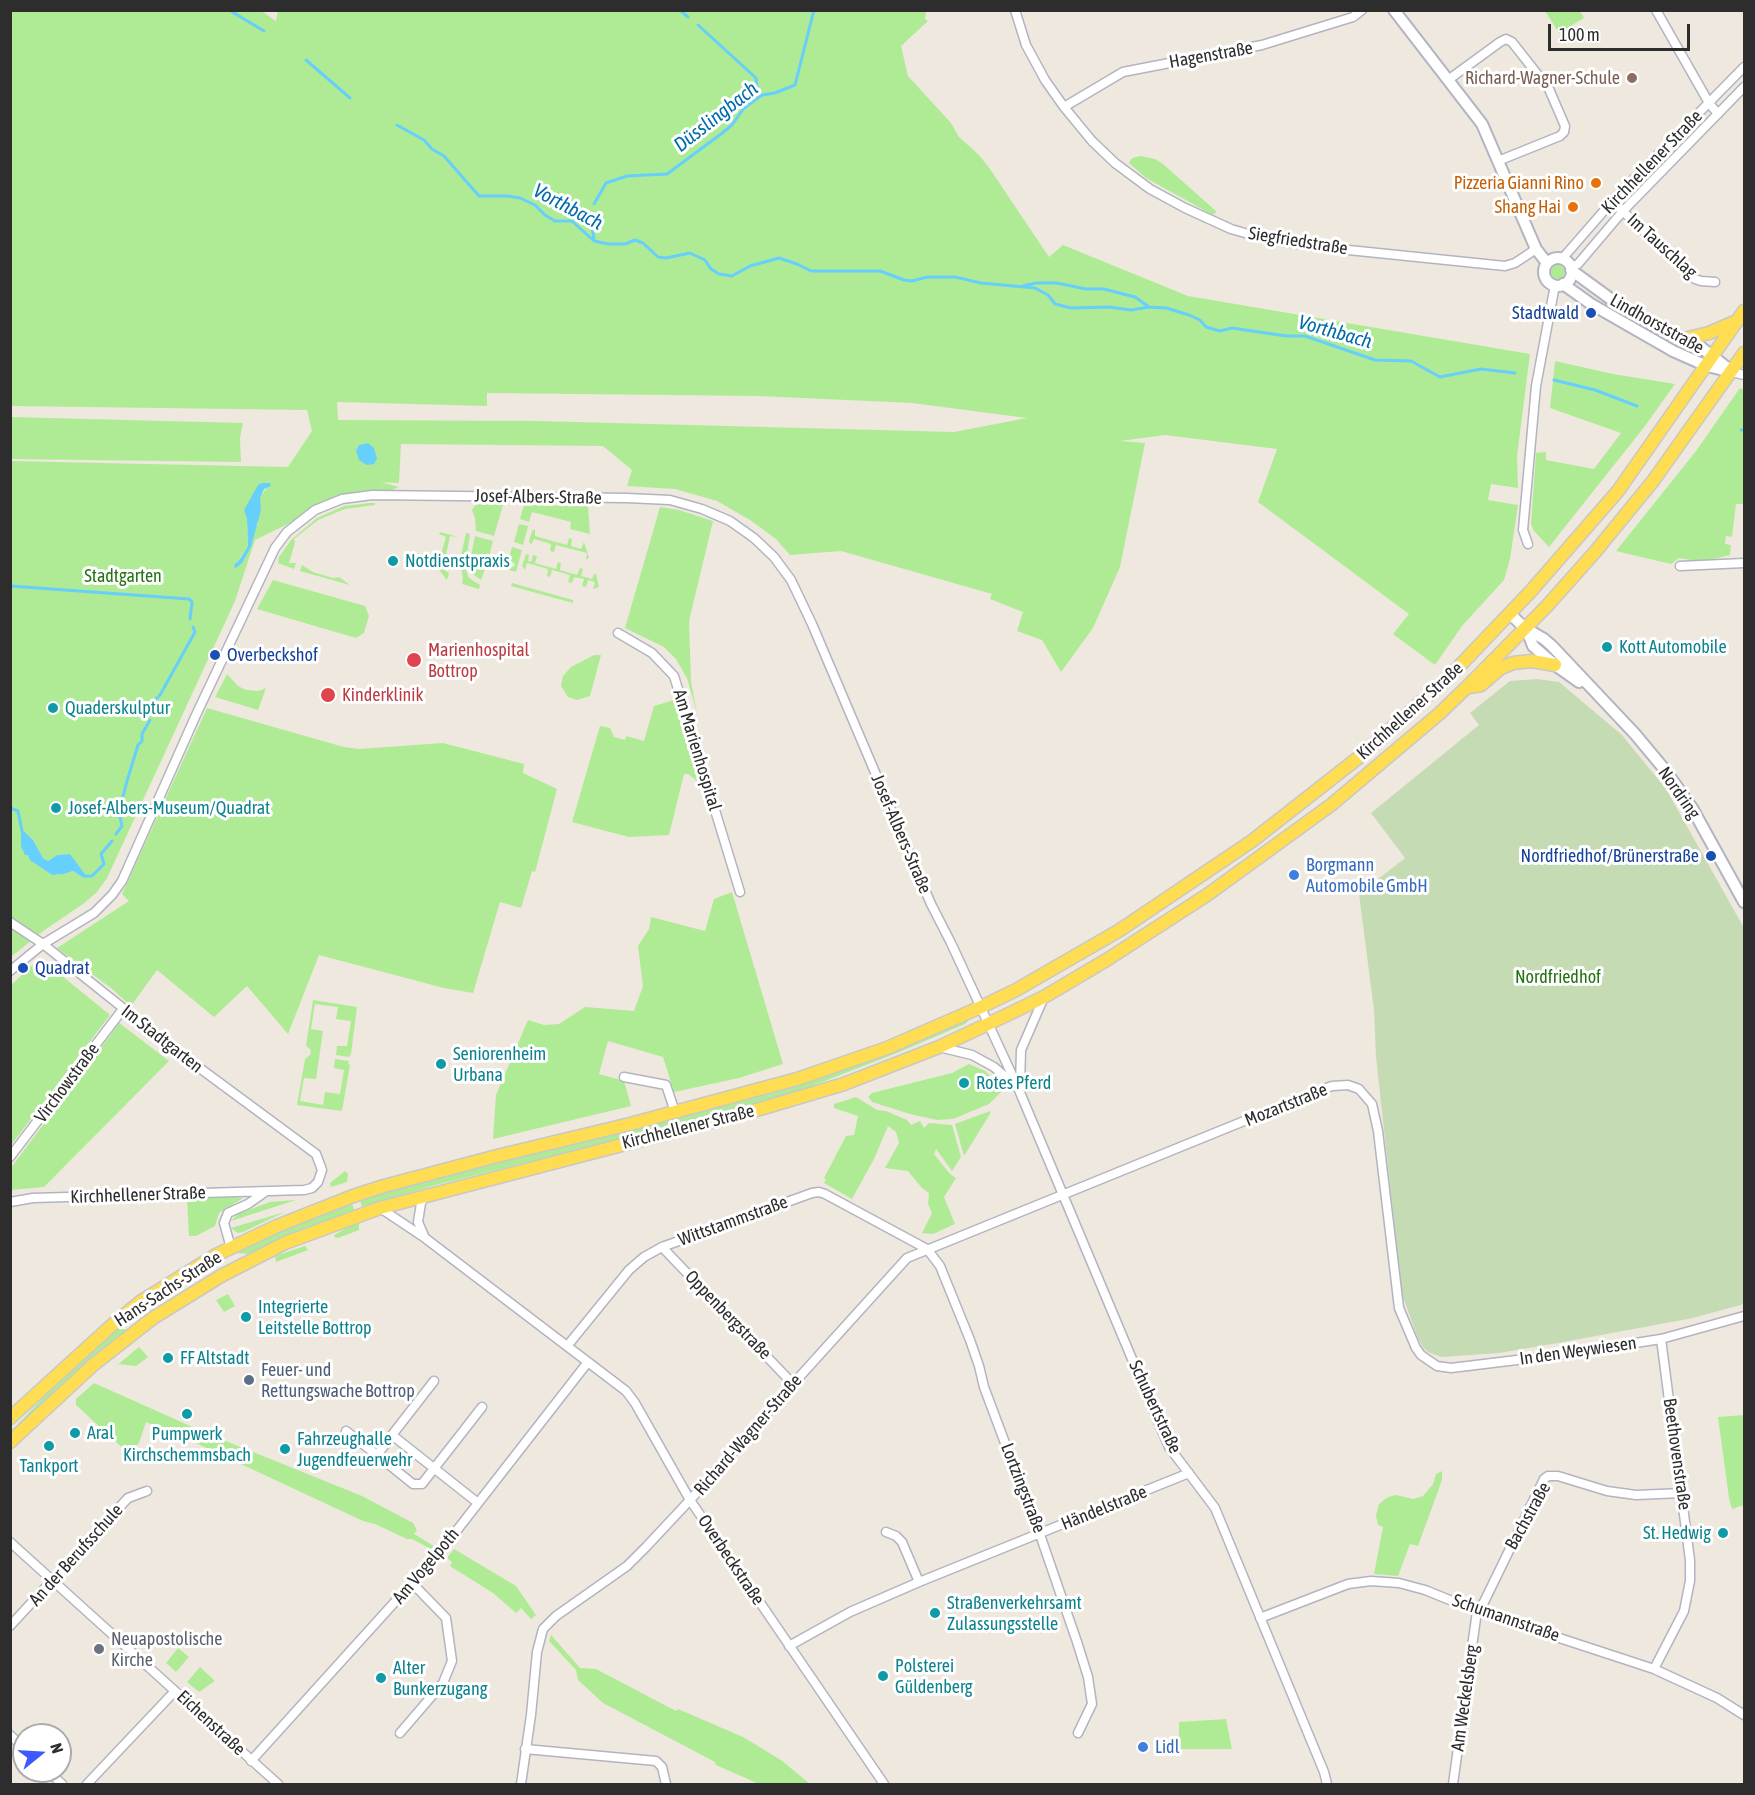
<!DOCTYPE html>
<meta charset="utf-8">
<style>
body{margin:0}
#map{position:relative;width:1755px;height:1795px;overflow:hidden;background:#efe8de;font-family:"Asap Condensed",sans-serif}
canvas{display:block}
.frame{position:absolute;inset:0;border:12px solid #2d2d2d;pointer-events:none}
.north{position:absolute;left:12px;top:1723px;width:60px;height:60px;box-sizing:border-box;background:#fff;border:2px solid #ababab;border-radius:50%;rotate:72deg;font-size:16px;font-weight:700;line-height:24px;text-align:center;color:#2d2d2d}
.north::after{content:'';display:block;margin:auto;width:21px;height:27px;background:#3b59ff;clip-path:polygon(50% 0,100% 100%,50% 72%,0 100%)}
.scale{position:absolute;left:1548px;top:24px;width:142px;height:27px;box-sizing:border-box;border:3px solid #2d2d2d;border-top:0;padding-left:8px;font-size:18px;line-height:21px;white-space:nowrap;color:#2d2d2d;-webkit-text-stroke:4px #fff;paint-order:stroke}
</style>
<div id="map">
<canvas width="1755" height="1795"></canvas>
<div class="frame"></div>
<div class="north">N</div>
<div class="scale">100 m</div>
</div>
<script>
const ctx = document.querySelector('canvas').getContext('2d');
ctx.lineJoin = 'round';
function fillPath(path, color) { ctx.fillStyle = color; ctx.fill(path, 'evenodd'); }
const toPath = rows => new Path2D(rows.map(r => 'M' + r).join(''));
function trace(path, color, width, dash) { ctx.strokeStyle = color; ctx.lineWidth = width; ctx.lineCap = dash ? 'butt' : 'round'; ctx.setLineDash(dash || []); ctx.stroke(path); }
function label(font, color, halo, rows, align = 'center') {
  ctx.font = font + ' "Asap Condensed",sans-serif'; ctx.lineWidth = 6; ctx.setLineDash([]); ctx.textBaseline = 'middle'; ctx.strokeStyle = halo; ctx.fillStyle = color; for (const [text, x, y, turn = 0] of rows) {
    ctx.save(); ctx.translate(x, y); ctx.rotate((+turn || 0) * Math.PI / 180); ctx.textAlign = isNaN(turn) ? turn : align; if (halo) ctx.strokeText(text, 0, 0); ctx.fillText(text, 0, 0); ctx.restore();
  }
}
const green = toPath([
 [11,10,260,10,276,21,278,10,926,11,925,19,928,21,901,46,908,76,951,123,959,137,979,155,990,169,1049,257,1063,245,1188,296,1530,354,1517,456,1518,488,1491,484,1488,500,1518,505,1510,559,1504,580,1462,626,1435,665,1393,634,1409,614,1258,502,1277,449,1165,435,1120,441,1145,443,1120,567,1093,628,1061,672,1042,640,1017,631,1023,612,990,599,992,594,841,551,790,555,776,539,750,520,717,501,675,489,627,486,632,470,603,446,401,444,399,483,381,482,399,487,389,491,360,491,334,497,309,509,292,522,255,540,235,601,107,878,97,892,83,904,46,929,12,956,11,461,288,467,312,431,307,410,11,406],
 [487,393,758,396,912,403,1027,418,954,432,538,421,338,420,337,402,487,406],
 [270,483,259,498,258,524,254,530,251,547,234,567,248,546,247,519,244,510],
 [21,828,33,840,43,858,48,861,57,855,70,854,84,878,73,871,64,874,52,875,30,858],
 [1545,11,1580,11,1584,18,1559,33],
 [1141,156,1155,159,1163,164,1216,211,1215,214,1211,214,1146,178,1129,163,1132,158],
 '1551 272a7 7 0 1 1 14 0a7 7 0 1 1-14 0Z',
 [1555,361,1613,374,1675,384,1645,426,1549,547,1534,531,1531,524,1536,453,1546,452,1546,460,1594,469,1621,433,1550,408],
 [1740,388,1744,390,1744,504,1736,504,1732,537,1726,536,1725,544,1731,545,1730,555,1702,562,1679,558,1671,564,1616,551,1696,451],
 [11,417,243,423,240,438,241,462,11,459],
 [370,503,375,503,375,505,345,509,318,520,294,539,295,543,289,563,296,563,294,569,278,563,279,557,291,540,317,518,344,506],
 [476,504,503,505,494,536,476,531,475,518,472,510],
 [524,505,588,506,590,534,570,529,571,522,532,512,529,522,520,519],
 [660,507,679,510,713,521,689,621,691,682,697,713,687,678,676,659,664,647,625,628],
 [519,524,528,526,523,545,514,542],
 [535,529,535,536,567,545,569,538,572,539,571,546,581,549,584,542,589,558,586,560,587,553,556,545,554,552,550,551,551,544,534,539,531,545,529,541,532,531],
 [440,532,458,537,450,536,443,569,449,573,447,580,436,566,434,567,432,561,432,559,439,561,446,537,439,534],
 [466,533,470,534,465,568,469,578,480,585,479,589,462,584,463,578,460,560],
 [475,536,493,541,487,565,477,561,476,566,485,569,481,580,474,575,469,566],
 [512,547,522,550,516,572,506,569,507,565,514,567,515,563,508,561],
 [526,554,529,555,528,561,531,562,533,555,537,556,535,563,556,569,558,562,561,563,560,570,577,575,580,568,583,569,581,576,592,579,594,574,596,574,599,587,593,589,595,582,588,580,586,587,582,586,584,579,574,577,572,583,568,582,570,575,552,570,550,577,547,576,548,569,527,563,525,570,522,566],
 [302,565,313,572,333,578,339,577,350,585,300,571],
 [273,580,365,606,369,616,364,633,356,638,257,609],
 [512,583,573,600,573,603,511,586],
 [594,655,601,655,590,696,577,700,568,697,561,686,563,676,571,667],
 [227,674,238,686,246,690,259,691,266,688,258,710,215,697],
 [674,700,698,782,688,774,684,774,669,835,629,837,572,822,600,726,610,728,614,737,625,740,626,736,644,741,654,706],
 [207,708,344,747,359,749,443,743,524,764,523,773,557,789,535,872,532,871,521,908,500,902,473,993,444,988,319,955,288,1034,247,986,214,1017,157,970,131,1006,111,988,57,948,129,901,122,894],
 [732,892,783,1064,739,1078,674,1092,663,1057,608,1041,599,1074,624,1081,631,1106,493,1139,496,1095,528,1020,544,1025,559,1024,585,1007,634,1011,643,986,638,946,649,929,651,917,705,931,714,899],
 [40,958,110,1015,11,1145,11,985],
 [313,1000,357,1007,351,1054,349,1057,336,1055,337,1046,347,1046,351,1021,336,1019,338,1007,315,1004,311,1029,323,1031,316,1079,304,1078,300,1101,323,1105,325,1092,340,1094,344,1070,334,1068,335,1059,349,1061,348,1064,350,1065,342,1111,297,1105,305,1059,311,1054,310,1049,306,1046],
 [967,1020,968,1021,965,1024,897,1053,799,1091,667,1127,432,1186,362,1207,360,1200,431,1180,774,1093,855,1066],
 [118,1022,169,1061,44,1187,11,1190,10,1169,115,1029],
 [969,1064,985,1071,1000,1086,1002,1091,989,1104,953,1119,937,1120,910,1114,872,1102,868,1097,872,1093,952,1073],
 [856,1097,877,1110,886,1111,907,1120,911,1125,920,1121,924,1128,929,1123,952,1125,961,1157,952,1171,936,1149,934,1154,950,1174,956,1178,944,1197,955,1224,933,1234,922,1233,932,1213,928,1204,929,1193,922,1188,908,1171,885,1168,899,1143,896,1132,888,1126,874,1159,852,1199,824,1183,826,1180,824,1178,846,1136,854,1135,858,1116,834,1108,834,1104],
 [990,1111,990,1114,964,1156,955,1124],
 [345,1171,348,1174,347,1182,331,1187,330,1183],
 [228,1197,243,1198,219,1213,215,1226,196,1236,189,1236,187,1199],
 [296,1200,231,1221,238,1214,270,1202],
 [352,1203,354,1210,303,1229,249,1254,235,1253,219,1261,281,1230],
 [285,1212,243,1232,238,1233,231,1228],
 [359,1221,359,1230,338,1238,334,1237,334,1235],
 [305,1246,308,1250,276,1262,275,1256],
 [228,1294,235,1306,224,1312,216,1300],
 [118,1327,126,1330,65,1381,11,1434,11,1431,70,1370],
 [139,1347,148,1357,136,1366,118,1364,110,1371],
 [94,1383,206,1433,362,1496,413,1523,417,1530,414,1534,434,1546,431,1549,412,1539,407,1539,375,1524,363,1521,198,1444,146,1422,139,1443,128,1453,76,1405,76,1399],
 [1744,1415,1744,1505,1732,1509,1729,1498,1718,1417],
 [1442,1471,1442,1480,1418,1546,1410,1544,1398,1576,1374,1574,1383,1527,1378,1525,1376,1515,1379,1504,1388,1497,1396,1495,1413,1499,1423,1496,1433,1484,1436,1474],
 [454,1549,516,1586,536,1615,531,1619,521,1608,516,1613,493,1593,450,1566,452,1562,447,1558],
 [551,1635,580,1668,596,1669,676,1711,678,1709,743,1737,781,1760,810,1784,759,1784,716,1765,715,1762,603,1703,578,1680,576,1670,549,1641],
 [178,1648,189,1657,176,1672,166,1663],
 [200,1667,215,1681,199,1692,187,1682],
 [1226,1719,1232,1749,1179,1749,1179,1722]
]);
const cemetery = toPath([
 [1537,679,1559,682,1622,735,1666,789,1744,928,1744,1304,1693,1318,1558,1343,1499,1353,1441,1357,1428,1352,1423,1347,1417,1336,1402,1294,1376,1057,1374,1010,1359,894,1405,858,1371,813,1479,725,1470,713,1510,681]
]);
const water = toPath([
 [368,443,374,448,377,459,374,464,367,465,359,460,356,451,359,445],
 [262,483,270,483,271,486,264,489,260,498,261,510,251,547,242,563,236,568,234,567,235,564,240,559,248,546,247,519,244,510,258,485],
 [21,828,33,840,43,858,48,861,57,855,70,854,87,877,84,878,73,871,64,874,52,875,30,860,28,855,25,855,21,846]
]);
const stream = toPath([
 [229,10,264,31],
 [680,10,688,17],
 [698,25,756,78,757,87,746,105],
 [306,60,350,98],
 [397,125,424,140,432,149,444,156,479,196,507,196,520,198,535,205,545,215,555,221,572,221,594,241,608,244,625,244,635,240,643,243,658,257,666,258,690,253,705,260,711,269,719,274,732,276,750,266,779,258,797,264,811,271,880,271,904,280,912,281,927,277,955,277,981,283,1035,288,1048,295,1055,304,1071,308,1109,307,1131,310,1149,307,1166,308,1189,315,1200,320,1206,327,1220,331,1232,328,1286,336,1305,336,1375,360,1411,361,1440,377,1481,369,1515,373],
 [594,204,606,183,627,176,667,174,721,134,732,125,744,108,762,95,775,93,795,85,814,10],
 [591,221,594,240],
 [1023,286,1036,283,1057,283,1086,289,1104,289,1135,297,1149,307],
 [1554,380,1595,390,1637,406],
 [1741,430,1744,430],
 [10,586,189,599,192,602,190,619],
 [150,711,150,705,160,695,195,632,193,627],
 [10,808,18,811,22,831],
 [116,834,122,826,119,812,127,781,138,745,142,741,142,734,150,720],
 [85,876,92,876,104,864,101,854,112,841]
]);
const minor = toPath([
 [1015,10,1026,45,1045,80,1064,107,1092,141,1115,163,1150,189,1185,208,1231,229,1266,239,1319,247,1505,266,1515,263,1536,249],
 [1656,10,1709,103,1718,114],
 [1448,80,1500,42,1506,39,1512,42,1549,89,1565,126,1564,132,1560,136,1498,161],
 [1064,107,1123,72,1262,45,1353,17,1362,10],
 [1612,201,1695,279,1701,281,1715,282],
 [1562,259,1615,198,1744,67],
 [1571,267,1578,264,1623,211,1744,87],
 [1732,372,1744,375],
 [1528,544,1523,530,1536,386,1555,285],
 [1680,566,1744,563],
 [618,633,652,653,674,676,740,892],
 [10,922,43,944,178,1052,316,1154,322,1170,318,1182,312,1188,304,1190,33,1198,10,1202],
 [10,971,43,944,94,913,112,895,122,881,196,715,275,548,287,532,315,510,342,499,372,495,627,498,670,500,702,509,730,521,754,538,774,557,791,580,812,624,931,904,951,943,1019,1090,1169,1447,1215,1508,1324,1772,1327,1784],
 [939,1047,972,1055,994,1067,1017,1087],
 [624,1077,666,1085,675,1112],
 [1020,1086,1021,1050,1044,997],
 [10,1157,123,1009],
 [380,1208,425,1238,626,1391,635,1403,690,1500,884,1784],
 [425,1238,418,1222,421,1203,426,1194],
 [662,1247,793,1384],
 [231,1248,224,1223,228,1213,248,1204,265,1192],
 [568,1345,629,1270,644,1257,662,1247,812,1193,819,1192,825,1194,927,1249,940,1266,970,1340,979,1366,984,1387,1014,1467,1025,1491,1077,1642,1088,1677,1092,1704,1078,1733],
 [434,1381,392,1435,478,1503],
 [346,1431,377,1455],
 [392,1435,377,1455,413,1484,422,1484,482,1407],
 [886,1532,896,1536,902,1542,919,1582],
 [10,1542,278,1784],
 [1260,1618,1348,1584,1371,1581,1399,1583,1425,1590,1477,1611,1654,1669,1717,1698,1744,1715],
 [10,1626,128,1498,147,1491],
 [789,1646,850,1612,919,1582,1189,1473],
 [1654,1669,1684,1611,1690,1581,1690,1560,1661,1339],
 [400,1733,443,1683,452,1661,446,1618,412,1583],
 [10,1735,24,1748],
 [525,1749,656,1761,662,1767,666,1784],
 [251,1761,440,1552,588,1362],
 [48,1771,62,1784],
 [87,1784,175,1691],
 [521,1784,531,1715,537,1652,543,1629,556,1616,627,1566,646,1547,690,1500,793,1384,907,1258,1313,1093,1332,1086,1348,1085,1359,1089,1372,1104,1378,1131,1399,1308,1416,1348,1421,1355,1437,1366,1451,1368,1558,1355,1661,1339,1744,1316],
 [1453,1784,1477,1611,1484,1602,1544,1479,1548,1476,1558,1476,1607,1491,1636,1495,1682,1493]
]);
const tertiary = toPath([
 [1394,10,1482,124,1536,249,1547,263],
 '1544 272a14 14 0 1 1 28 0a14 14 0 1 1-28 0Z',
 [1571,270,1619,305,1639,318,1698,345,1730,370],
 [1563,284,1591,304,1673,351,1707,366,1732,372],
 [1510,614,1525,628,1544,639,1552,646,1635,734,1665,770,1692,808,1744,902],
 [1526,628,1533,646,1555,665,1579,682]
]);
const primary = toPath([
 [1684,339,1709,333,1737,321],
 [1469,687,1481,685,1501,668,1513,663,1532,661,1555,665],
 [10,1418,111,1326,140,1302,216,1255,277,1226,353,1196,384,1186,497,1156,630,1124,797,1079,887,1048,981,1007,1016,990,1120,930,1252,841,1358,758,1450,676,1531,591,1618,491,1744,311],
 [10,1442,93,1365,153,1318,221,1276,285,1243,380,1208,760,1109,844,1084,939,1047,988,1024,1044,997,1108,959,1207,895,1331,805,1440,713,1467,687,1547,606,1595,552,1653,481,1744,353]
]);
const markers = [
 [1632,78,6,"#8d6e63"],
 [1596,183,6,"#e8710a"],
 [1573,207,6,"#e8710a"],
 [1591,313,6,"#1a4fb4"],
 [393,561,6,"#0f9aa8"],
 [1607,647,6,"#0f9aa8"],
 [215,655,6,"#1a4fb4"],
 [414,660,8,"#e0444e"],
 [328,695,8,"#e0444e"],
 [53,708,6,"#0f9aa8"],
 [56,808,6,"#0f9aa8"],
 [1711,856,6,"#1a4fb4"],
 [1294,875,6,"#3f7fe0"],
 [23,968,6,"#1a4fb4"],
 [441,1064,6,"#0f9aa8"],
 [964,1083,6,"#0f9aa8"],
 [246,1317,6,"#0f9aa8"],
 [168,1358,6,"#0f9aa8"],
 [249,1380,6,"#5c6f8a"],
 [187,1414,6,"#0f9aa8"],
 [75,1433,6,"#0f9aa8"],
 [49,1446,6,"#0f9aa8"],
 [285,1449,6,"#0f9aa8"],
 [1723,1533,6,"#0f9aa8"],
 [935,1613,6,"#0f9aa8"],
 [99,1649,6,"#6b7280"],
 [883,1676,6,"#0f9aa8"],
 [381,1678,6,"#0f9aa8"],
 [1143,1747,6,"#3f7fe0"]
];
const streetNames = [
 ["Hagenstraße",1211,55,-10],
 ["Kirchhellener Straße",1652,162,-46],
 ["Siegfriedstraße",1298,241,9],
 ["Im Tauschlag",1662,246,42],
 ["Lindhorststraße",1657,324,29],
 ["Josef-Albers-Straße",538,497,1],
 ["Kirchhellener Straße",1410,711,-42],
 ["Am Marienhospital",697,750,73],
 ["Nordring",1679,793,55],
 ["Josef-Albers-Straße",901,834,67],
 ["Im Stadtgarten",162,1039,38],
 ["Virchowstraße",67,1083,-53],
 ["Mozartstraße",1286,1105,-22],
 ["Kirchhellener Straße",688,1127,-14],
 ["Kirchhellener Straße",138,1195,-2],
 ["Wittstammstraße",733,1221,-20],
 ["Hans-Sachs-Straße",168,1289,-33],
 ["Oppenbergstraße",728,1315,46],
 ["In den Weywiesen",1578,1351,-8],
 ["Schubertstraße",1155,1407,65],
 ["Richard-Wagner-Straße",748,1435,-49],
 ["Beethovenstraße",1677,1454,82],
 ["Lortzingstraße",1023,1488,69],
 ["Händelstraße",1104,1508,-22],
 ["Bachstraße",1528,1516,-61],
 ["An der Berufsschule",76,1555,-48],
 ["Overbeckstraße",731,1560,56],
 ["Am Vogelpoth",426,1566,-50],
 ["Schumannstraße",1506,1618,19],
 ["Am Weckelsberg",1465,1698,-82],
 ["Eichenstraße",211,1723,43]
];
const educationNames = [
 ["Richard-Wagner-Schule",1620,78]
];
const foodNames = [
 ["Pizzeria Gianni Rino",1584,183],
 ["Shang Hai",1561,207]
];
const transitNames = [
 ["Stadtwald",1579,313],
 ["Overbeckshof",227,655,"left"],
 ["Nordfriedhof/Brünerstraße",1699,856],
 ["Quadrat",35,968,"left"]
];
const cultureNames = [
 ["Notdienstpraxis",405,561],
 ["Kott Automobile",1619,647],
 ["Quaderskulptur",65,708],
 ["Josef-Albers-Museum/Quadrat",68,808],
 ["Seniorenheim",453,1054],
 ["Urbana",453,1075],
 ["Rotes Pferd",976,1083],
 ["Integrierte",258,1307],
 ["Leitstelle Bottrop",258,1328],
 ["FF Altstadt",180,1358],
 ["Aral",87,1433],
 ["Pumpwerk",187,1434,"center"],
 ["Kirchschemmsbach",187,1455,"center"],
 ["Fahrzeughalle",297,1439],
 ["Jugendfeuerwehr",297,1460],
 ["Tankport",49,1466,"center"],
 ["St. Hedwig",1711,1533,"right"],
 ["Straßenverkehrsamt",947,1603],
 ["Zulassungsstelle",947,1624],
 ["Polsterei",895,1666],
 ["Güldenberg",895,1687],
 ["Alter",393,1668],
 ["Bunkerzugang",393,1689]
];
const parkNames = [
 ["Stadtgarten",123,576],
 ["Nordfriedhof",1558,977]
];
const healthNames = [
 ["Marienhospital",428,650],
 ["Bottrop",428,671],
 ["Kinderklinik",342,695]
];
const shopNames = [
 ["Borgmann",1306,865],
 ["Automobile GmbH",1306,886],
 ["Lidl",1155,1747]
];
const serviceNames = [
 ["Feuer- und",261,1370],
 ["Rettungswache Bottrop",261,1391]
];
const worshipNames = [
 ["Neuapostolische",111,1639],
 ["Kirche",111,1660]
];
const waterNames = [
 ["Düsslingbach",716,117,-38],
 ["Vorthbach",568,207,28],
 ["Vorthbach",1335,332,16]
];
fillPath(green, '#afeb95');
fillPath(cemetery, '#c5dbb3');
fillPath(water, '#67cffb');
trace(stream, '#67cffb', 3);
trace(minor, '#b2b4c1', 11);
trace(tertiary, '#b2b4c1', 14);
trace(primary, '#c8c8c8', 15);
trace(minor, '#fff', 8);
trace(tertiary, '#fff', 10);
trace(primary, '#ffdd53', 12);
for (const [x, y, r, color] of markers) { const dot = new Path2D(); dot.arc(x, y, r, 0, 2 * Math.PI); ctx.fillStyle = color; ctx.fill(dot); trace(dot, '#fff', 2); }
label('18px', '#2d2d2d', '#fff', streetNames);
label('18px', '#785e54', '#fff', educationNames, 'right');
label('18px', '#c56008', '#fff', foodNames, 'right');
label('18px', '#164399', '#fff', transitNames, 'right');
label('18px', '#0d838f', '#fff', cultureNames, 'left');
label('18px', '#247313', '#fff', parkNames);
label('18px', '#be3a42', '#fff', healthNames, 'left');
label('18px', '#366cbe', '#fff', shopNames, 'left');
label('18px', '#4e5e75', '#fff', serviceNames, 'left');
label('18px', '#5b616d', '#fff', worshipNames, 'left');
label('italic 20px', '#006bad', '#fff', waterNames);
</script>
